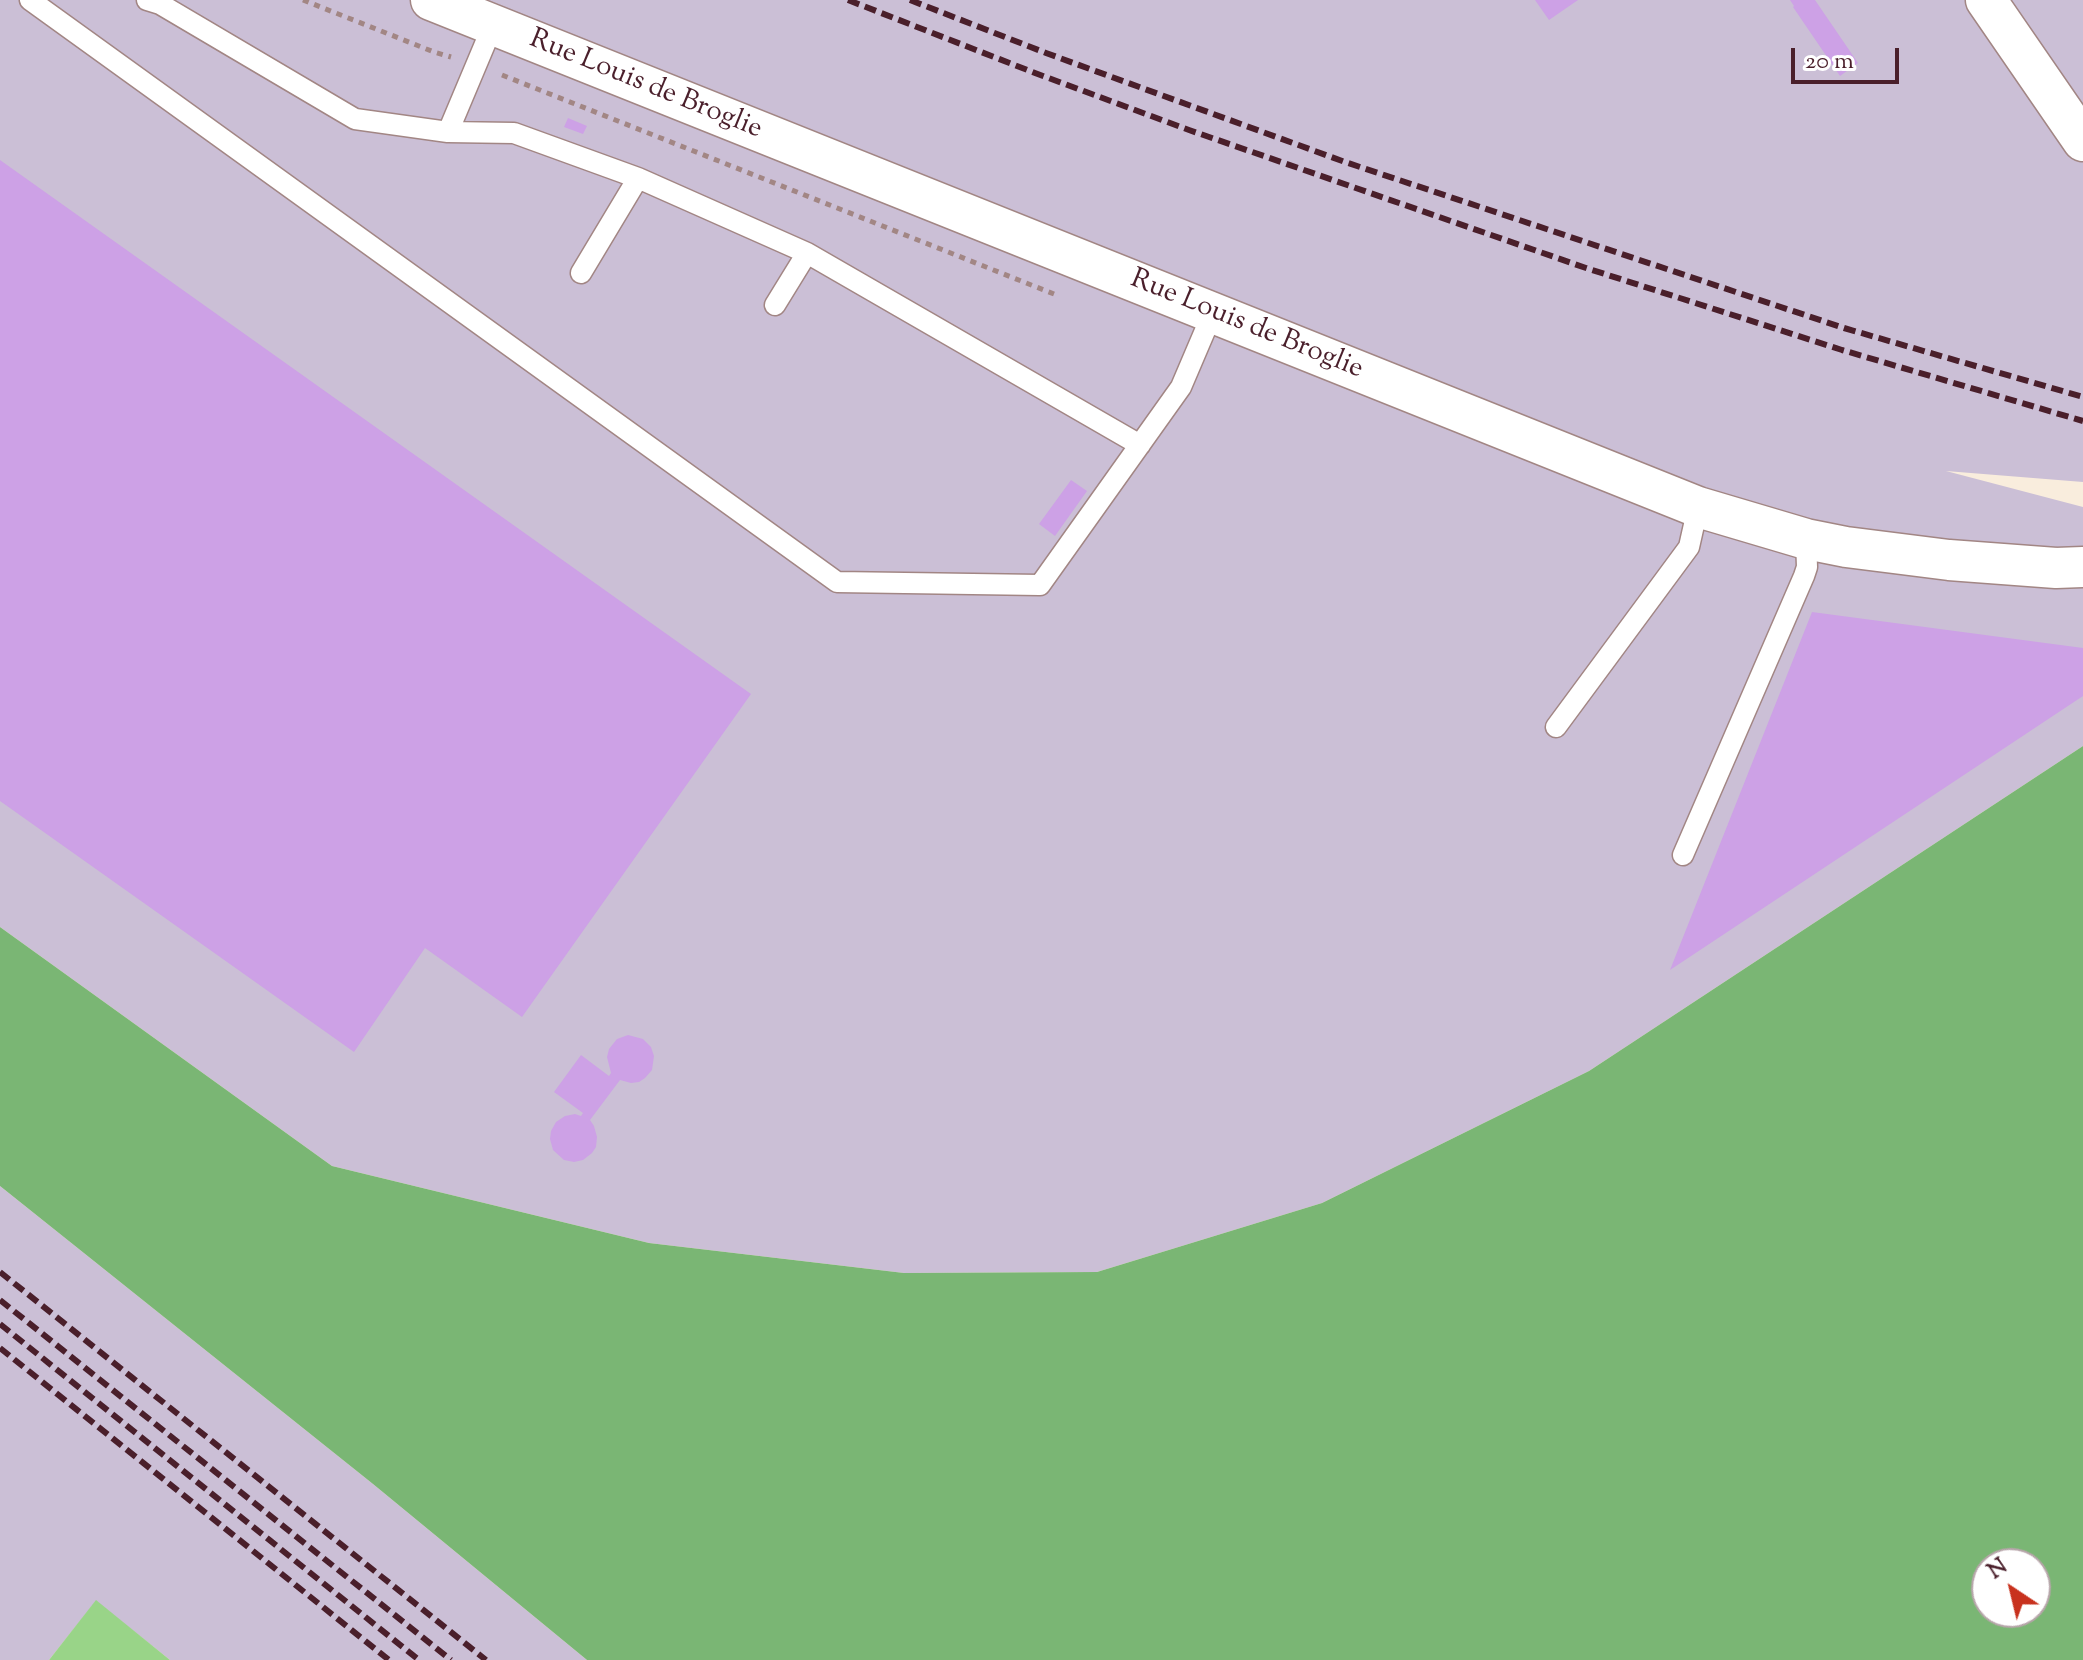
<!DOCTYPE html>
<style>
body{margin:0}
#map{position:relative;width:2083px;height:1660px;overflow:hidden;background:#f9eddd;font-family:"Sorts Mill Goudy",serif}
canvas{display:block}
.north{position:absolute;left:1971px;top:1548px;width:80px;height:80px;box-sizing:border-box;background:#fff;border:2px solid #b7a5aa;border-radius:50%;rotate:325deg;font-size:22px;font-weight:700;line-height:32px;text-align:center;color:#4a1f2b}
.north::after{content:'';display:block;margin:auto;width:28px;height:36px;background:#c8321e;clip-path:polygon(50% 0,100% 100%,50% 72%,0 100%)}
.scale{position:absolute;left:1791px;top:48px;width:108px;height:36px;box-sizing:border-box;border:4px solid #4a1f2b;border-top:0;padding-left:10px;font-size:24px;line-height:28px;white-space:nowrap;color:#4a1f2b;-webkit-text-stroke:6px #fff;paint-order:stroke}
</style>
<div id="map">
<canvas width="2083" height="1660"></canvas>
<div class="north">N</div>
<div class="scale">20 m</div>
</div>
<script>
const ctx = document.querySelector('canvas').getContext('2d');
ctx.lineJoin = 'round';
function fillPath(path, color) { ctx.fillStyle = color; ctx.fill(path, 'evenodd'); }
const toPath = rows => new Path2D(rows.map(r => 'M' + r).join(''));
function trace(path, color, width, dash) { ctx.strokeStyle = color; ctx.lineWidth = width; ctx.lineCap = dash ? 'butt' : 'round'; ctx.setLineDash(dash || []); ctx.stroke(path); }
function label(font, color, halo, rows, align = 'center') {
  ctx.font = font + ' "Sorts Mill Goudy",serif'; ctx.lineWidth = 6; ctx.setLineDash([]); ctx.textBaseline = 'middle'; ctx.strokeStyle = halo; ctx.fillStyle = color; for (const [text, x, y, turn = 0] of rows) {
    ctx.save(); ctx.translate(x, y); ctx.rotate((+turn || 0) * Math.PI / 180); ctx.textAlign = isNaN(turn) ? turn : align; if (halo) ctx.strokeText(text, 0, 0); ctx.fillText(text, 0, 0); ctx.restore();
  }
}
const industrial = toPath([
 [0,0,2083,0,2083,482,1946,471,2083,507,2083,746,1589,1071,1322,1203,1097,1272,904,1273,649,1243,332,1166,0,927],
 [0,1186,373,1484,587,1660,170,1660,96,1601,49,1660,0,1660]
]);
const green = toPath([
 [96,1600,170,1660,49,1660]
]);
const forest = toPath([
 [2083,746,2083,1660,587,1660,373,1484,0,1186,0,927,332,1166,649,1243,904,1273,1097,1272,1322,1203,1589,1071],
 [1987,1564,2035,1564,2035,1612,1987,1612]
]);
const building = toPath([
 [1535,0,1578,0,1549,20],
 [1790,0,1815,0,1858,63,1840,76,1793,7,1794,6],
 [568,118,587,126,583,134,564,127],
 [0,160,751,694,522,1017,425,948,354,1052,0,801],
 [1071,480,1087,491,1055,536,1039,524],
 [1812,612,2083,648,2083,696,1670,970],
 [628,1035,643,1039,651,1047,654,1056,652,1070,645,1078,639,1082,631,1083,620,1080,590,1120,594,1126,597,1137,596,1147,592,1153,583,1160,574,1162,564,1160,553,1150,550,1139,551,1131,556,1122,565,1116,575,1114,581,1116,583,1113,554,1092,581,1055,609,1076,611,1073,607,1057,609,1049,617,1039]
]);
const path = toPath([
 [303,0,434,52,451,57],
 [502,75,1054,294]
]);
const lane = toPath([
 [30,0,837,582,1040,585,1181,387,1213,312],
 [147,0,160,4,355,119,448,132,493,25],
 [448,132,514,133,638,178,807,253,1140,445],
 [581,273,638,178],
 [775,305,807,253],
 [1556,727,1689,547,1698,507],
 [1683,855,1804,576,1807,567,1806,539]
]);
const street = toPath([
 [431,0,1698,507,1806,539,1846,547,1949,560,2056,568,2083,567],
 [1986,0,2083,141]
]);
const rail = toPath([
 [848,0,1035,73,1189,130,1586,268,1842,350,2083,421],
 [910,0,1046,53,1345,162,1844,328,2083,397],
 [0,1272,486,1660],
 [0,1300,451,1660],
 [0,1324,419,1660],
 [0,1348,389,1660]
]);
const streetNames = [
 ["Rue Louis de Broglie",645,86,22],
 ["Rue Louis de Broglie",1246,326,22]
];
fillPath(industrial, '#cbbfd6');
fillPath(green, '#99d488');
fillPath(forest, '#7ab674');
fillPath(building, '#cda1e6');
trace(lane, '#a28684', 23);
trace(street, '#a28684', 43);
trace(path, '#a28684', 5, [6, 6]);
trace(lane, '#fff', 20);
trace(street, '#fff', 40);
trace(rail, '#4a1f2b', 6, [12, 6]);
label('28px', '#4a1f2b', '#fff', streetNames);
</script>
